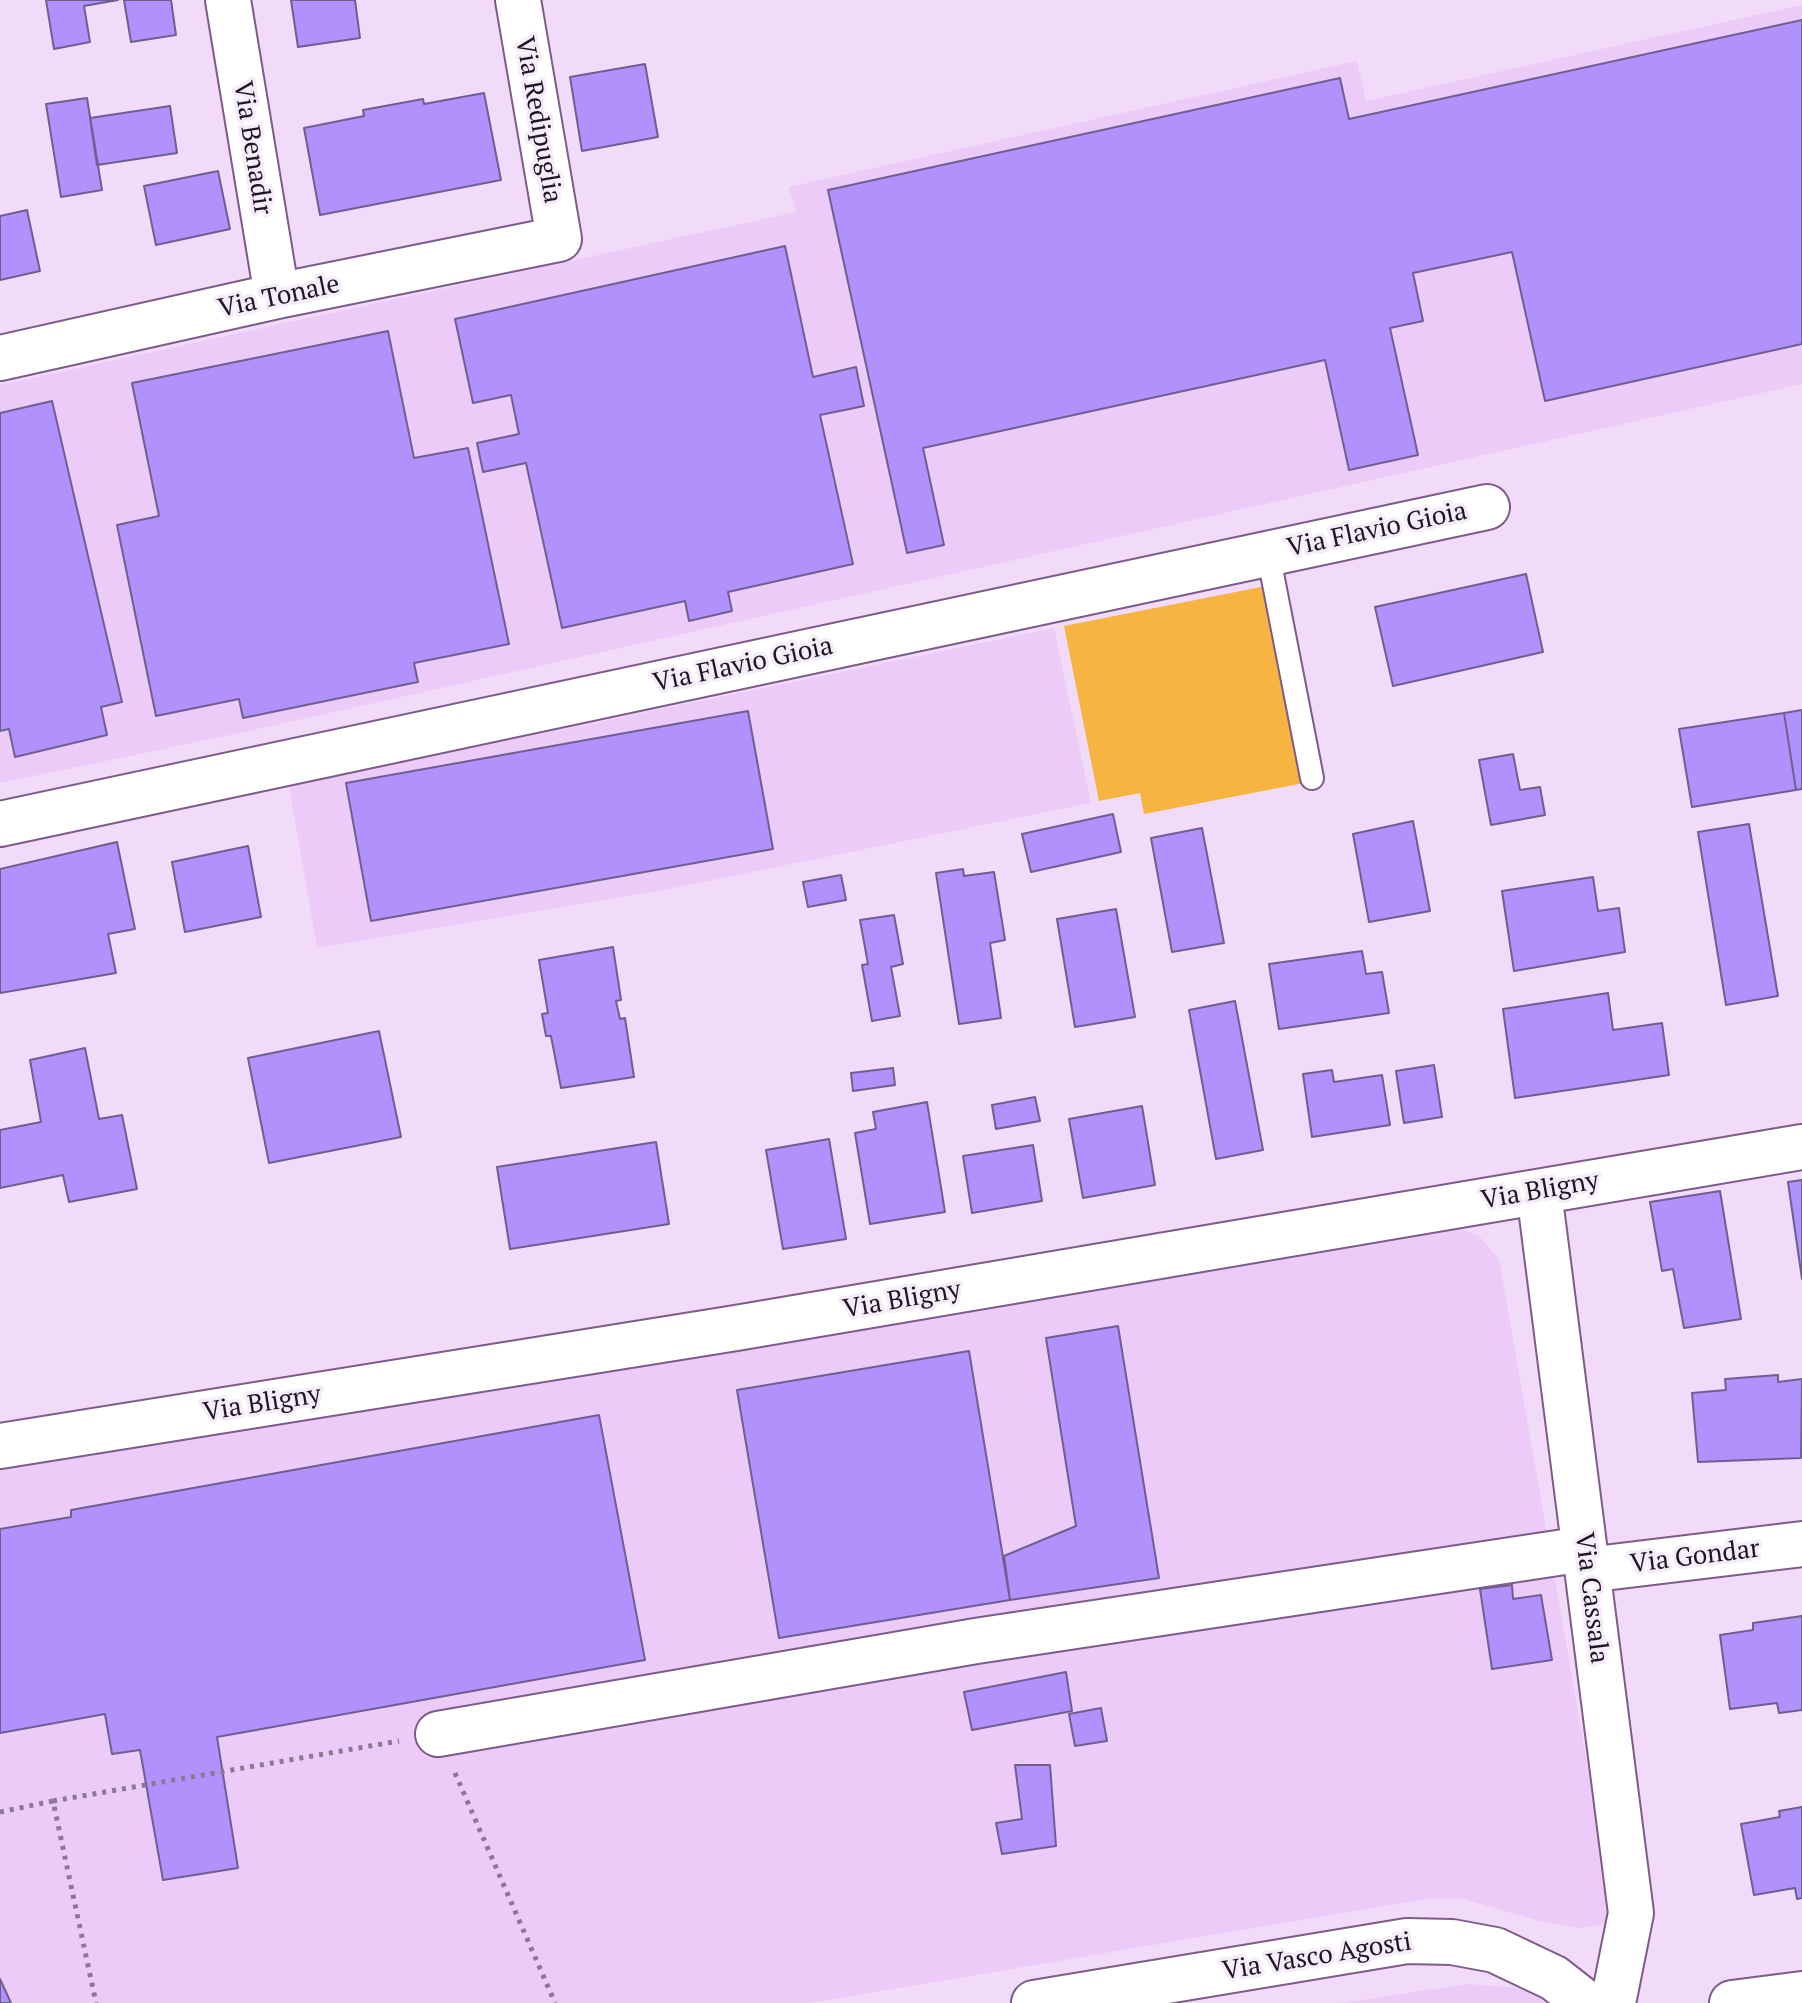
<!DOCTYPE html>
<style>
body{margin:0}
canvas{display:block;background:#f1dbf9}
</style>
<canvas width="1802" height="2003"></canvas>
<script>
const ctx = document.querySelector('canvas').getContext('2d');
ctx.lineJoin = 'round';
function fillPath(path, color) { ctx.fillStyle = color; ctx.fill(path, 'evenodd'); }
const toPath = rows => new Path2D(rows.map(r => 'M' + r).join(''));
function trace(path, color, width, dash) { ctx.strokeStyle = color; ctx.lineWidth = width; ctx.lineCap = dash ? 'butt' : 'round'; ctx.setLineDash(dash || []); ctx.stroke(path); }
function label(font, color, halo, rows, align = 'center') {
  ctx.font = font + ' "PT Serif",serif'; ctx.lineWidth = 7; ctx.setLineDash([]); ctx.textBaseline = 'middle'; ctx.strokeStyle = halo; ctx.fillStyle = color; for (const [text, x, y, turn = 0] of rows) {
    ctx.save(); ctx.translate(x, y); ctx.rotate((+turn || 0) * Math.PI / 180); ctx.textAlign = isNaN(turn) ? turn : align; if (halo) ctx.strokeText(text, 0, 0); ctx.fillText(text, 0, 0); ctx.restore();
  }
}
const built = toPath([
 [1802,5,1802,384,235,734,0,783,0,385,796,212,789,187,1357,61,1366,101],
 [1054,628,1091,803,668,889,317,948,289,786],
 [1454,1226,1479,1236,1499,1259,1615,1923,1581,1928,1540,1921,1463,1899,1432,1898,809,2003,0,2003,0,1468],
 [1467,1984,1525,1988,1547,2003,1342,2003]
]);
const green = toPath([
 [1266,586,1304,783,1144,814,1140,793,1099,801,1064,626]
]);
const building = toPath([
 [46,0,118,0,84,6,90,42,54,49,46,0],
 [124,0,171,0,176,35,131,42,124,0],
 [291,0,355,0,360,38,298,47,291,0],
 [1802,20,1802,344,1545,401,1512,252,1413,273,1423,321,1390,328,1418,455,1349,470,1325,360,923,448,944,545,907,553,828,190,1340,78,1349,119,1802,20],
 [645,64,658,137,582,151,570,77,645,64],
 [484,93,501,180,320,215,304,128,364,116,363,110,423,99,424,104,484,93],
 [87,98,102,190,61,197,46,104,87,98],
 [170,106,177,153,97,165,90,118,170,106],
 [218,171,230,229,156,245,144,186,218,171],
 [27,210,40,271,0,280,0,216,27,210],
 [785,246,813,377,856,367,864,406,820,415,853,564,728,592,732,611,689,621,685,601,562,628,526,463,483,472,477,443,519,434,511,395,473,403,455,319,785,246],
 [388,331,414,458,468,448,509,644,414,663,418,682,243,718,239,699,156,716,117,525,159,516,132,383,388,331],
 [52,401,122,702,101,707,107,735,15,757,9,729,0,731,0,413,52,401],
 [1526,574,1543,652,1393,686,1375,607,1526,574],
 [1802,710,1802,789,1796,790,1784,713,1802,710],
 [748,711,773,849,371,921,346,783,748,711],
 [1784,713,1796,790,1692,807,1679,729,1784,713],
 [1513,754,1520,790,1540,787,1545,815,1491,825,1479,760,1513,754],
 [1113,814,1121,852,1031,872,1022,834,1113,814],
 [1413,821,1430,911,1369,922,1353,834,1413,821],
 [1749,824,1778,996,1726,1005,1698,832,1749,824],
 [1202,828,1224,943,1172,952,1151,838,1202,828],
 [117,842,135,929,108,934,116,973,0,993,0,869,117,842],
 [248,846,261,917,185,932,172,862,248,846],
 [963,869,964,876,994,872,1005,940,990,943,1001,1018,959,1024,936,873,963,869],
 [841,875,846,900,808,907,803,882,841,875],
 [1593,877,1598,911,1619,908,1625,952,1514,971,1502,891,1593,877],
 [1116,909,1135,1017,1075,1027,1057,919,1116,909],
 [894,915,903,964,891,967,900,1016,872,1021,862,965,868,964,860,920,894,915],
 [613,947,621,1000,616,1001,620,1019,625,1018,634,1077,561,1088,551,1036,546,1036,542,1014,548,1013,539,960,613,947],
 [1362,951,1366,974,1382,972,1389,1013,1279,1029,1269,964,1362,951],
 [1608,993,1613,1030,1662,1023,1669,1075,1515,1098,1503,1009,1608,993],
 [1235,1001,1263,1150,1216,1159,1189,1010,1235,1001],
 [379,1031,401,1137,269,1163,248,1058,379,1031],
 [85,1048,99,1119,122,1115,137,1189,69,1202,63,1175,0,1188,0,1130,41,1122,30,1060,85,1048],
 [1434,1065,1442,1117,1404,1123,1396,1071,1434,1065],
 [893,1068,895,1085,853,1091,851,1073,893,1068],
 [1332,1070,1334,1082,1382,1075,1390,1125,1312,1137,1303,1074,1332,1070],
 [1035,1097,1040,1121,996,1129,992,1105,1035,1097],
 [927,1102,945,1212,870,1224,855,1133,876,1129,873,1112,927,1102],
 [1142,1106,1155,1185,1083,1198,1069,1119,1142,1106],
 [829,1139,846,1239,783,1249,766,1150,829,1139],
 [656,1142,669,1224,510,1249,497,1167,656,1142],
 [1033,1145,1042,1201,972,1213,963,1156,1033,1145],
 [1802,1180,1802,1279,1788,1182,1802,1180],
 [1720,1191,1741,1319,1684,1328,1673,1269,1662,1271,1650,1202,1720,1191],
 [1118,1326,1159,1578,1010,1600,1004,1556,1076,1526,1046,1338,1118,1326],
 [969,1351,1010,1600,779,1638,737,1390,969,1351],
 [1778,1375,1778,1382,1802,1379,1801,1458,1698,1462,1692,1393,1726,1390,1725,1379,1778,1375],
 [599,1415,645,1660,217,1737,238,1868,163,1880,140,1750,112,1754,105,1714,0,1733,0,1529,71,1517,71,1510,599,1415],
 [1512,1585,1513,1599,1541,1595,1552,1660,1492,1669,1480,1589,1512,1585],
 [1802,1616,1802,1710,1779,1713,1777,1703,1730,1709,1720,1635,1753,1630,1753,1623,1802,1616],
 [1066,1672,1072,1711,972,1730,964,1692,1066,1672],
 [1101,1708,1107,1741,1075,1746,1069,1714,1101,1708],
 [1015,1765,1050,1765,1056,1846,1002,1854,996,1823,1022,1819,1015,1765],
 [1802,1807,1802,1898,1797,1899,1795,1888,1754,1895,1741,1824,1780,1817,1779,1811,1802,1807],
 [0,1979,11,2003,0,2003,0,1979]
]);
const path = toPath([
 [455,1773,555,2003],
 [53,1801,399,1741],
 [0,1812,53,1801,96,2003]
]);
const service = toPath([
 [1268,553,1312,778]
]);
const minor = toPath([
 [228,0,277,296],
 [0,358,277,296,559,239,518,0],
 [0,824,1487,507],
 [1539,1192,1631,1913,1613,2003],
 [0,1446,736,1328,1802,1147],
 [1587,1570,1802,1544],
 [438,1734,976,1641,1584,1549],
 [1034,2003,1407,1941,1452,1942,1495,1950,1554,1978,1586,2003],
 [1732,2003,1802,1994]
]);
const streetNames = [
 ["Via Redipuglia",538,120,80],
 ["Via Benadir",252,148,81],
 ["Via Tonale",279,297,-12],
 ["Via Flavio Gioia",1377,530,-12],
 ["Via Flavio Gioia",743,665,-12],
 ["Via Bligny",1540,1191,-10],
 ["Via Bligny",902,1300,-10],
 ["Via Bligny",262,1404,-9],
 ["Via Gondar",1695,1557,-7],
 ["Via Cassala",1591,1598,83],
 ["Via Vasco Agosti",1317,1957,-9]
];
fillPath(built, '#edcbf9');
fillPath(green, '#f8b440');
fillPath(building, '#b391fd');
trace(building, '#6e5f92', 2);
trace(service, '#7d5c8a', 26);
trace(minor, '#7d5c8a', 48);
trace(path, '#8b7992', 5, [4, 6]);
trace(service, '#fff', 22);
trace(minor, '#fff', 44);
label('26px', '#221427', '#f5eef8', streetNames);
</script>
